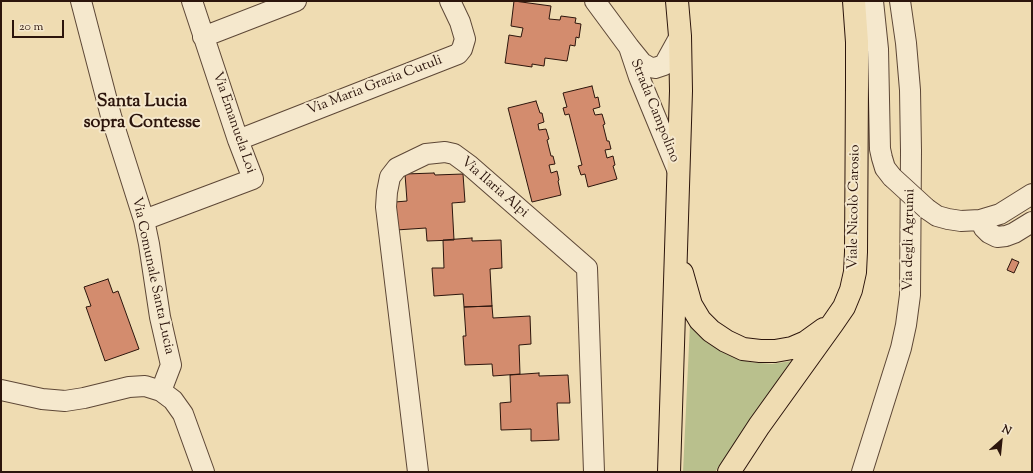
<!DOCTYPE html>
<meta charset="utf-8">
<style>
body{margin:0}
#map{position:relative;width:1033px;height:473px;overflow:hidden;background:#efdcb2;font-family:"Sorts Mill Goudy",serif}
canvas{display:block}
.frame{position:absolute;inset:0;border:2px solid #2c150c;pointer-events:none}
.north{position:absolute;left:981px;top:421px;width:40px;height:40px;-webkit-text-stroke:3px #f5e8cd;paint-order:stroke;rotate:27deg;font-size:11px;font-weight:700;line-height:16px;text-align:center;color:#2c150c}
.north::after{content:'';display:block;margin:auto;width:14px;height:18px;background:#2c150c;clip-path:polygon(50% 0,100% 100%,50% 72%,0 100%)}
.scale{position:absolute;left:12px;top:20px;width:52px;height:18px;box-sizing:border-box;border:2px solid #2c150c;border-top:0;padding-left:5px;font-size:12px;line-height:14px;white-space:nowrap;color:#2c150c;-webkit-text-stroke:3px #f5e8cd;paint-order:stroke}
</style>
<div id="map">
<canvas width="1033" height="473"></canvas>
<div class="frame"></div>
<div class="north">N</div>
<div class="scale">20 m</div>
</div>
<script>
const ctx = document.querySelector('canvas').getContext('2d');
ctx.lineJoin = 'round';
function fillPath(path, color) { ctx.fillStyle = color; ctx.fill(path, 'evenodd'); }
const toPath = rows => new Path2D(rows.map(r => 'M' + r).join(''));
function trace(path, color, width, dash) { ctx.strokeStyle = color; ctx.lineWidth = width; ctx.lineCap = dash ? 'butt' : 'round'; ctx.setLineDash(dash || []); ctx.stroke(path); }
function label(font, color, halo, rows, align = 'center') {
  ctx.font = font + ' "Sorts Mill Goudy",serif'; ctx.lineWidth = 4; ctx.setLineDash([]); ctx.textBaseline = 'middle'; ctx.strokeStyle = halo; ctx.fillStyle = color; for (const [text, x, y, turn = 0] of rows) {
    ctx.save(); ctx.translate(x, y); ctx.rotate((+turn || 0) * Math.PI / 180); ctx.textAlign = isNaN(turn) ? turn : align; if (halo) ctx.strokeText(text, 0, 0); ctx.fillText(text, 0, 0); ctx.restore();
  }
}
const green = toPath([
 [690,324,706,342,726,354,749,362,772,364,791,361,715,472,683,472]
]);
const building = toPath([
 [514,1,551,6,549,19,560,20,561,16,576,18,575,23,581,24,579,38,576,37,575,46,570,45,567,61,545,58,544,66,532,64,532,67,505,63,509,35,521,37,523,28,511,26,514,1],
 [592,86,595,98,598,97,600,107,593,109,595,115,602,114,605,124,603,125,607,141,609,141,611,149,605,150,607,158,613,156,615,165,613,166,617,179,588,187,585,174,581,175,578,166,582,165,569,114,565,115,563,108,567,107,563,93,592,86],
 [536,101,540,113,542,113,544,122,538,124,539,130,546,129,549,139,547,140,551,156,553,156,555,164,549,165,551,173,557,171,559,180,558,181,561,195,532,202,508,108,536,101],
 [434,173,435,175,463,174,465,202,452,203,454,240,427,241,426,228,396,230,395,202,407,201,405,174,434,173],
 [472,238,472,241,501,240,502,268,490,269,492,306,464,307,463,294,434,296,432,268,444,268,443,240,472,238],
 [1012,259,1019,262,1014,273,1007,270,1012,259],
 [108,279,113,293,118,291,139,349,105,361,86,307,91,306,84,287,108,279],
 [492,306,493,318,530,316,531,344,519,345,520,374,493,376,492,364,465,365,463,336,466,336,464,307,492,306],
 [539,373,539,376,568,375,570,403,557,403,559,440,531,441,531,429,501,430,500,403,511,402,510,375,539,373]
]);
const minor = toPath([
 [81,1,111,116,144,220,149,244,160,317,171,365,161,391],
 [595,1,629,47,642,63,649,67,655,68,664,65,680,36],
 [873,1,878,49,880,149,882,158,885,168,892,177],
 [203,37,296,1],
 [629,47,639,77,679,174],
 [238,140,458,54,462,49,465,39,460,22,450,1],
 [927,209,937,216,948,219,961,221,980,220,1000,214,1032,194],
 [144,220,253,179,238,140,192,1],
 [980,220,984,228,989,233,997,237,1006,236,1014,233,1032,222],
 [1,390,42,399,65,401,84,398,129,387,145,386,161,391,173,400,183,414,204,472],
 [418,472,386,207,387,192,390,177,397,168,426,154,445,152,454,154,469,165,587,268,594,472],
 [862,472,901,348,906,325,910,295,911,151,910,90,906,43,900,1]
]);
const major = toPath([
 [682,273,691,305,700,320,711,331,726,341,743,349,760,351,775,351,792,348,806,342,824,329],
 [669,472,681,91,680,36,677,1],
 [729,472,759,426,833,323,844,307,851,290,855,272,856,252,857,85,857,42,854,1]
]);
const minorBridge = toPath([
 [892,177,927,209]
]);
const streetNames = [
 ["Via Maria Grazia Cutuli",375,86,-21],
 ["Strada Campolino",654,111,68],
 ["Via Emanuela Loi",233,123,71],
 ["Via Ilaria Alpi",494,188,41],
 ["Viale Nicolò Carosio",855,207,-89],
 ["Via degli Agrumi",910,240,-89],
 ["Via Comunale Santa Lucia",152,276,78]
];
const districtNames = [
 ["Santa Lucia",142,103],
 ["sopra Contesse",142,124]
];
fillPath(green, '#b9c08d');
fillPath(building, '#d38c6e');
trace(building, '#2c150c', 1);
trace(minor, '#5d4736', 22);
trace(major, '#2c150c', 24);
trace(minor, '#f5e8cd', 20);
trace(major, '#efdcb2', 22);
trace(minorBridge, '#5d4736', 22, []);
trace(minorBridge, '#f5e8cd', 20);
label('14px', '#2c150c', '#f5e8cd', streetNames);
label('bold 18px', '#2c150c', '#f5e8cd', districtNames);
</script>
